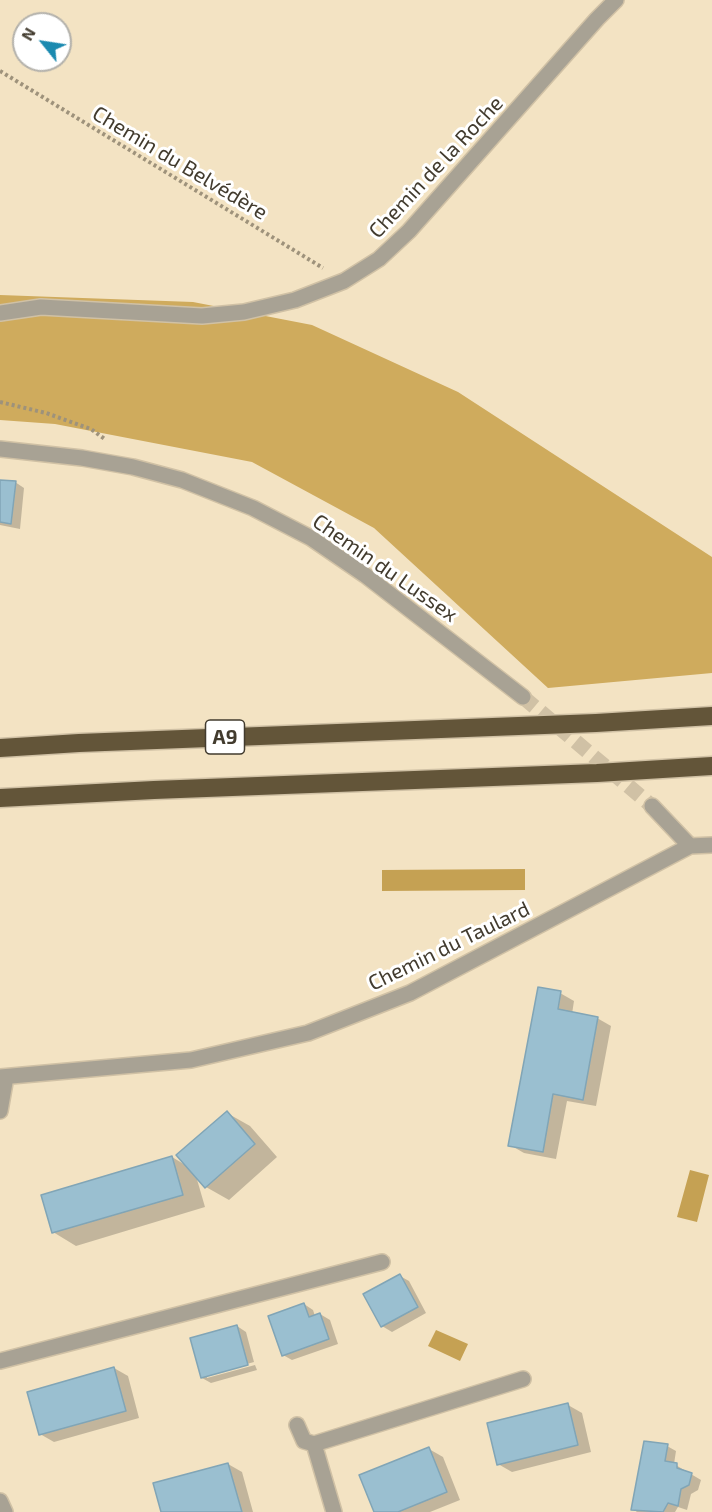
<!DOCTYPE html>
<meta charset="utf-8">
<style>
body{margin:0}
#map{position:relative;width:712px;height:1512px;overflow:hidden;background:#f3e3c3;font-family:"Exo 2",sans-serif}
canvas{display:block}
.north{position:absolute;left:12px;top:12px;width:60px;height:60px;box-sizing:border-box;background:#fff;border:2px solid #b3b1ab;border-radius:50%;rotate:300deg;font-size:16px;font-weight:700;line-height:24px;text-align:center;color:#423b2e}
.north::after{content:'';display:block;margin:auto;width:21px;height:27px;background:#1b8ab0;clip-path:polygon(50% 0,100% 100%,50% 72%,0 100%)}
</style>
<div id="map">
<canvas width="712" height="1512"></canvas>
<div class="north">N</div>
</div>
<script>
const ctx = document.querySelector('canvas').getContext('2d');
ctx.lineJoin = 'round';
function fillPath(path, color) { ctx.fillStyle = color; ctx.fill(path, 'evenodd'); }
const toPath = rows => new Path2D(rows.map(r => 'M' + r).join(''));
function trace(path, color, width, dash) { ctx.strokeStyle = color; ctx.lineWidth = width; ctx.lineCap = dash ? 'butt' : 'round'; ctx.setLineDash(dash || []); ctx.stroke(path); }
function label(font, color, halo, rows, align = 'center') {
  ctx.font = font + ' "Exo 2",sans-serif'; ctx.lineWidth = 6; ctx.setLineDash([]); ctx.textBaseline = 'middle'; ctx.strokeStyle = halo; ctx.fillStyle = color; for (const [text, x, y, turn = 0] of rows) {
    ctx.save(); ctx.translate(x, y); ctx.rotate((+turn || 0) * Math.PI / 180); ctx.textAlign = isNaN(turn) ? turn : align; if (halo) ctx.strokeText(text, 0, 0); ctx.fillText(text, 0, 0); ctx.restore();
  }
}
const forest = toPath([
 [0,295,193,302,312,325,458,392,712,557,712,673,548,688,374,528,252,462,55,424,0,420]
]);
const water = toPath([
 [525,869,525,890,382,891,382,870],
 [690,1170,709,1175,697,1222,677,1217],
 [436,1330,468,1344,460,1361,428,1346]
]);
const shadow = toPath([
 [0,481,15,482,24,488,20,529,0,525],
 [560,993,574,1001,572,1014,597,1018,611,1026,596,1106,567,1101,556,1159,524,1153,510,1145],
 [227,1113,250,1126,277,1157,229,1200,206,1187,196,1176,205,1207,76,1246,53,1232,172,1157,187,1166],
 [400,1276,409,1281,426,1313,392,1332,382,1326],
 [304,1304,313,1310,315,1316,320,1314,330,1320,338,1344,292,1360,283,1355],
 [237,1326,246,1332,254,1362,207,1375,207,1378,255,1365,257,1370,211,1383,202,1378],
 [114,1368,128,1376,139,1418,54,1442,40,1434],
 [568,1405,582,1413,591,1452,512,1472,498,1464],
 [667,1446,676,1451,674,1464,701,1480,698,1490,691,1494,687,1510,678,1507,675,1512,637,1512,633,1509],
 [429,1449,443,1457,460,1500,430,1512,375,1512],
 [228,1464,242,1472,253,1512,162,1512]
]);
const building = toPath([
 [0,480,16,481,11,524,0,522,0,480],
 [538,987,561,991,558,1009,598,1017,583,1100,553,1094,543,1152,508,1146,538,987],
 [227,1111,255,1144,205,1188,176,1155,227,1111],
 [172,1156,183,1195,52,1233,41,1195,172,1156],
 [400,1274,418,1307,381,1327,363,1294,400,1274],
 [304,1303,309,1317,320,1313,329,1339,282,1356,268,1316,304,1303],
 [237,1325,248,1365,201,1378,190,1338,237,1325],
 [114,1367,126,1411,39,1435,27,1392,114,1367],
 [568,1403,578,1445,497,1465,487,1423,568,1403],
 [644,1441,668,1444,665,1461,677,1463,677,1468,692,1473,689,1485,681,1489,678,1506,668,1503,663,1512,631,1510,644,1441],
 [429,1447,447,1492,398,1512,374,1512,359,1475,429,1447],
 [228,1463,242,1512,161,1512,153,1483,228,1463]
]);
const minorTunnel = toPath([
 [523,697,652,806]
]);
const path = toPath([
 [0,71,323,268],
 [0,402,46,413,91,429,106,440]
]);
const minor = toPath([
 [0,313,41,307,202,316,244,312,295,300,344,281,379,259,409,231,597,19,616,0],
 [0,449,82,458,133,467,182,480,253,508,311,538,365,575,523,697],
 [652,806,690,846],
 [0,1077,191,1060,308,1033,410,993,690,846,712,845],
 [0,1111,6,1077],
 [0,1361,382,1262],
 [297,1425,304,1441,314,1444],
 [0,1501,5,1512],
 [334,1512,314,1444,523,1379]
]);
const highway = toPath([
 [0,748,79,743,596,723,712,716],
 [0,798,154,790,597,773,712,766]
]);
const shields = [
 [225,737,39]
];
const shieldNames = [
 ["A9",225,737]
];
const streetNames = [
 ["Chemin du Belvédère",180,163,31],
 ["Chemin de la Roche",436,167,-47],
 ["Chemin du Lussex",385,568,35],
 ["Chemin du Taulard",449,946,-26]
];
fillPath(forest, '#cfab5d');
fillPath(water, '#c5a153');
fillPath(shadow, '#0003');
fillPath(building, '#9abfd0');
trace(building, '#81a5b6', 1.5);
trace(minorTunnel, '#d0c1a5', 15, [15, 8]);
trace(minor, '#d0c1a5', 18);
trace(highway, '#d0c1a5', 21);
trace(path, '#9e927b', 4, [3, 3]);
trace(minor, '#a8a294', 15);
trace(highway, '#635539', 18);
for (const [x, y, w] of shields) { const box = new Path2D(); box.roundRect(x - w / 2, y - 17, w, 34, 4.5); ctx.fillStyle = '#fff'; ctx.fill(box); trace(box, '#423b2e', 1.5); }
label('bold 20px', '#423b2e', null, shieldNames);
label('21px', '#423b2e', '#fff', streetNames);
</script>
